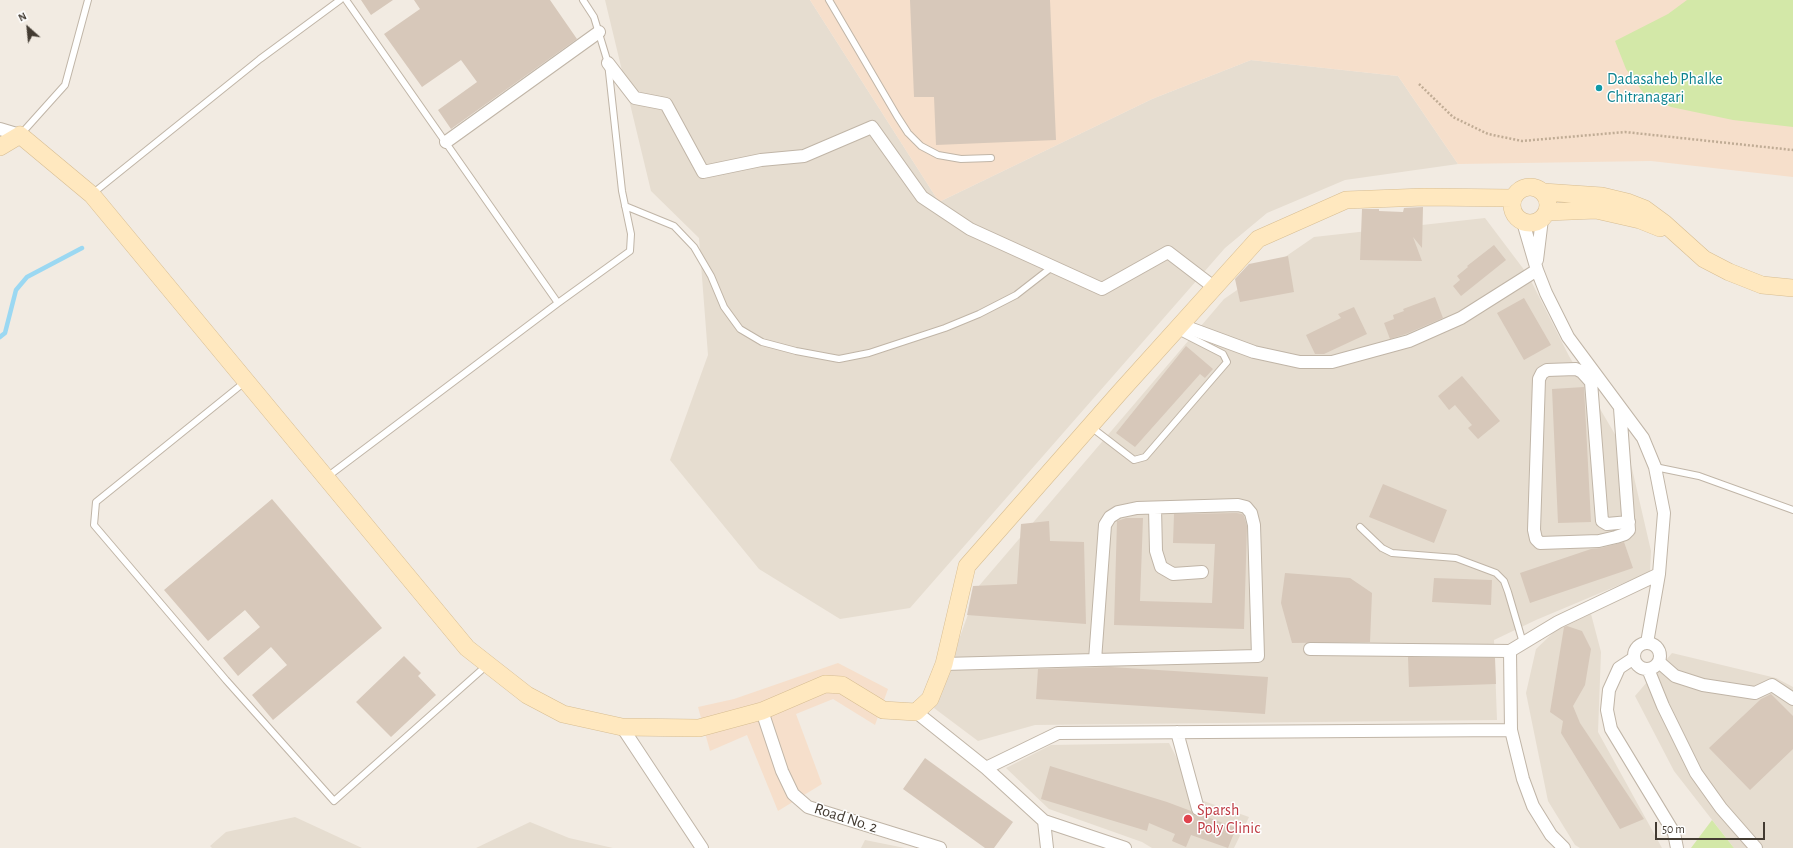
<!DOCTYPE html>
<style>
body{margin:0}
#map{position:relative;width:1793px;height:848px;overflow:hidden;background:#f2ebe2;font-family:"Alegreya Sans",sans-serif}
canvas{display:block}
.north{position:absolute;left:8px;top:8px;width:40px;height:40px;-webkit-text-stroke:3px #fff;paint-order:stroke;rotate:333deg;font-size:11px;font-weight:700;line-height:16px;text-align:center;color:#433b32}
.north::after{content:'';display:block;margin:auto;width:14px;height:18px;background:#433b32;clip-path:polygon(50% 0,100% 100%,50% 72%,0 100%)}
.scale{position:absolute;left:1655px;top:822px;width:110px;height:18px;box-sizing:border-box;border:2px solid #433b32;border-top:0;padding-left:5px;font-size:12px;line-height:14px;white-space:nowrap;color:#433b32;-webkit-text-stroke:3px #fff;paint-order:stroke}
</style>
<div id="map">
<canvas width="1793" height="848"></canvas>
<div class="north">N</div>
<div class="scale">50 m</div>
</div>
<script>
const ctx = document.querySelector('canvas').getContext('2d');
ctx.lineJoin = 'round';
function fillPath(path, color) { ctx.fillStyle = color; ctx.fill(path, 'evenodd'); }
const toPath = rows => new Path2D(rows.map(r => 'M' + r).join(''));
function trace(path, color, width, dash) { ctx.strokeStyle = color; ctx.lineWidth = width; ctx.lineCap = dash ? 'butt' : 'round'; ctx.setLineDash(dash || []); ctx.stroke(path); }
function label(font, color, halo, rows, align = 'center') {
  ctx.font = font + ' "Alegreya Sans",sans-serif'; ctx.lineWidth = 3; ctx.setLineDash([]); ctx.textBaseline = 'middle'; ctx.strokeStyle = halo; ctx.fillStyle = color; for (const [text, x, y, turn = 0] of rows) {
    ctx.save(); ctx.translate(x, y); ctx.rotate((+turn || 0) * Math.PI / 180); ctx.textAlign = isNaN(turn) ? turn : align; if (halo) ctx.strokeText(text, 0, 0); ctx.fillText(text, 0, 0); ctx.restore();
  }
}
const residential = toPath([
 [605,0,810,0,939,202,1152,99,1251,60,1398,76,1458,164,1345,180,1267,213,1225,248,910,608,840,619,759,569,670,460,708,355,699,238,651,191],
 [1485,218,1528,275,1569,356,1630,460,1651,551,1650,572,1536,620,1494,640,1497,720,1035,725,978,741,934,708,978,587,1224,299,1314,237],
 [1591,614,1601,652,1598,732,1662,848,1580,848,1575,845,1548,801,1526,693,1536,649,1555,631],
 [1672,653,1776,678,1793,687,1793,848,1734,848,1674,771,1635,696],
 [1169,743,1198,799,1249,817,1234,848,1152,848,1142,842,1049,809,1006,768,1051,745],
 [295,817,362,848,212,848,210,846,226,832],
 [530,822,569,838,613,848,476,848],
 [865,840,905,848,861,848]
]);
const commercial = toPath([
 [810,0,1793,0,1793,177,1651,161,1458,164,1398,76,1251,60,1152,99,939,202],
 [838,663,888,689,875,725,833,699,796,714,822,784,778,811,747,735,710,751,698,707,734,699]
]);
const green = toPath([
 [1687,0,1793,0,1793,127,1733,120,1671,107,1645,95,1626,69,1615,41,1668,14],
 [1712,820,1734,848,1691,848]
]);
const stream = toPath([
 [0,337,5,333,16,290,27,277,82,248]
]);
const building = toPath([
 [361,0,393,0,371,15],
 [414,0,550,0,577,39,451,129,438,110,477,82,461,60,422,87,384,34,420,9],
 [910,0,1050,0,1056,140,936,145,934,97,914,97],
 [1423,207,1422,248,1413,237,1422,261,1360,260,1362,209,1379,209,1379,211,1403,212,1404,208],
 [1494,245,1506,260,1461,296,1453,286,1460,280,1457,276,1468,267,1467,266],
 [1288,256,1294,292,1240,302,1235,279,1249,264],
 [1435,297,1443,318,1406,334,1390,339,1384,323,1394,319,1393,315,1404,311,1403,309],
 [1524,298,1551,345,1524,360,1497,313],
 [1354,307,1367,334,1324,354,1315,354,1306,335,1341,318,1338,314],
 [1186,346,1213,369,1205,378,1200,374,1135,447,1116,433],
 [1462,376,1500,421,1478,439,1468,428,1472,425,1455,405,1449,410,1438,396],
 [1584,387,1591,522,1558,523,1552,389],
 [1383,484,1447,510,1434,543,1369,517],
 [272,499,382,628,273,720,252,695,287,665,271,647,238,676,223,658,260,627,245,610,208,641,164,590],
 [1237,513,1242,514,1244,516,1247,526,1244,629,1114,625,1117,521,1126,518,1143,518,1140,601,1212,603,1215,544,1173,543,1174,514],
 [1049,521,1050,541,1084,542,1086,624,967,615,973,586,1017,584,1021,524],
 [1624,542,1633,568,1530,603,1520,573,1591,549,1601,548],
 [1285,573,1350,578,1372,593,1370,642,1292,643,1281,603],
 [1434,578,1492,580,1491,605,1432,602],
 [1567,626,1582,631,1591,649,1585,685,1573,706,1580,723,1644,819,1620,829,1561,733,1563,721,1550,712,1564,627],
 [404,656,421,673,418,676,436,695,391,737,356,702],
 [1408,657,1495,658,1496,684,1409,687],
 [1111,667,1268,677,1265,714,1036,699,1038,669],
 [1771,694,1793,716,1793,749,1750,790,1709,748,1761,699],
 [925,758,1013,822,994,848,985,848,903,789],
 [1050,766,1167,802,1191,811,1196,816,1202,815,1236,828,1228,848,1191,835,1186,847,1172,841,1175,834,1149,823,1147,831,1041,799]
]);
const path = toPath([
 [1419,84,1453,117,1488,134,1522,141,1625,132,1793,150]
]);
const lane = toPath([
 [346,0,558,303],
 [829,0,897,116,908,133,921,146,938,155,961,159,991,158],
 [21,134,65,85,88,0],
 [92,194,260,59,340,0],
 [625,206,674,226,694,247,711,276,724,307,740,329,762,342,796,351,839,359,869,353,945,328,979,314,1016,295,1052,267],
 [246,381,96,502,94,525,226,680,334,801,486,666],
 [1091,427,1134,460,1145,457,1227,362,1223,354,1176,330],
 [1655,467,1699,476,1793,510],
 [327,477,558,303,630,251,631,234,622,191,608,63,594,17,583,0],
 [1360,527,1382,548,1392,553,1456,558,1496,573,1504,581,1508,592,1523,643]
]);
const street = toPath([
 [608,63,635,98,666,104,703,172,761,160,804,156,872,127,922,197,970,229,1102,289,1168,252,1215,288],
 [0,129,20,135],
 [446,142,599,32],
 [1523,222,1537,270,1546,293,1568,337,1643,438,1655,467,1664,513,1659,574,1647,643],
 [1537,260,1542,219],
 [1181,325,1254,352,1300,362,1332,362,1409,341,1461,318,1537,270],
 [1620,408,1629,530,1625,534,1616,537,1599,541,1540,543,1536,539,1534,530,1539,379,1542,373,1547,370,1576,369,1582,372,1591,382,1602,521,1607,524,1629,522],
 [1155,508,1156,551,1161,567,1173,574,1202,572],
 '1634 656a13 13 0 1 1 26 0a13 13 0 1 1-26 0Z',
 [1510,651,1558,622,1659,574],
 [1634,658,1619,668,1609,690,1607,710,1611,729,1674,833,1677,848],
 [1659,662,1675,676,1703,685,1755,693,1772,685,1793,699],
 [944,664,1095,660,1258,656,1254,525,1251,513,1246,507,1238,505,1137,508,1118,512,1110,517,1105,525,1095,660],
 [1648,669,1663,706,1696,773,1721,808,1756,848],
 [762,711,782,771,793,794,808,807,940,848],
 [916,712,986,768,1044,821,1047,848],
 [622,727,702,848],
 [1511,730,1523,779,1533,806,1551,835,1564,848],
 [1177,732,1198,809],
 [986,768,1058,733,1511,730,1510,651,1310,649],
 [1044,821,1125,848]
]);
const secondary = toPath([
 [0,147,20,135,92,195,467,648,527,695,563,714,622,727,699,728,762,711,825,684,842,685,883,710,916,712,930,699,944,664,967,566,1120,392,1258,239,1346,200,1424,197,1513,198],
 '1512 205a18 18 0 1 1 36 0a18 18 0 1 1-36 0Z',
 [1543,192,1602,196,1627,202,1645,209,1664,223,1704,259,1729,272,1762,285,1793,288],
 [1547,212,1596,210,1640,220,1660,228]
]);
const markers = [
 [1599,88,4,"#0f9aa8"],
 [1188,819,5,"#e0444e"]
];
const cultureNames = [
 ["Dadasaheb Phalke",1607,79],
 ["Chitranagari",1607,97]
];
const healthNames = [
 ["Sparsh",1197,810],
 ["Poly Clinic",1197,828]
];
const streetNames = [
 ["Road No. 2",846,818,18]
];
fillPath(residential, '#e6ddd0');
fillPath(commercial, '#f6dfcb');
fillPath(green, '#d3e8a8');
trace(stream, '#9bd8f2', 4.5);
fillPath(building, '#d7c8ba');
trace(lane, '#c0b5a7', 8);
trace(street, '#c0b5a7', 14);
trace(secondary, '#d7bd92', 18);
trace(path, '#c0ac95', 2.5, [2, 2]);
trace(lane, '#fff', 6);
trace(street, '#fff', 12);
trace(secondary, '#ffe8bf', 17);
for (const [x, y, r, color] of markers) { const dot = new Path2D(); dot.arc(x, y, r, 0, 2 * Math.PI); ctx.fillStyle = color; ctx.fill(dot); trace(dot, '#fff', 1.5); }
label('16px', '#0d838f', '#fff', cultureNames, 'left');
label('16px', '#be3a42', '#fff', healthNames, 'left');
label('16px', '#433b32', '#fff', streetNames);
</script>
